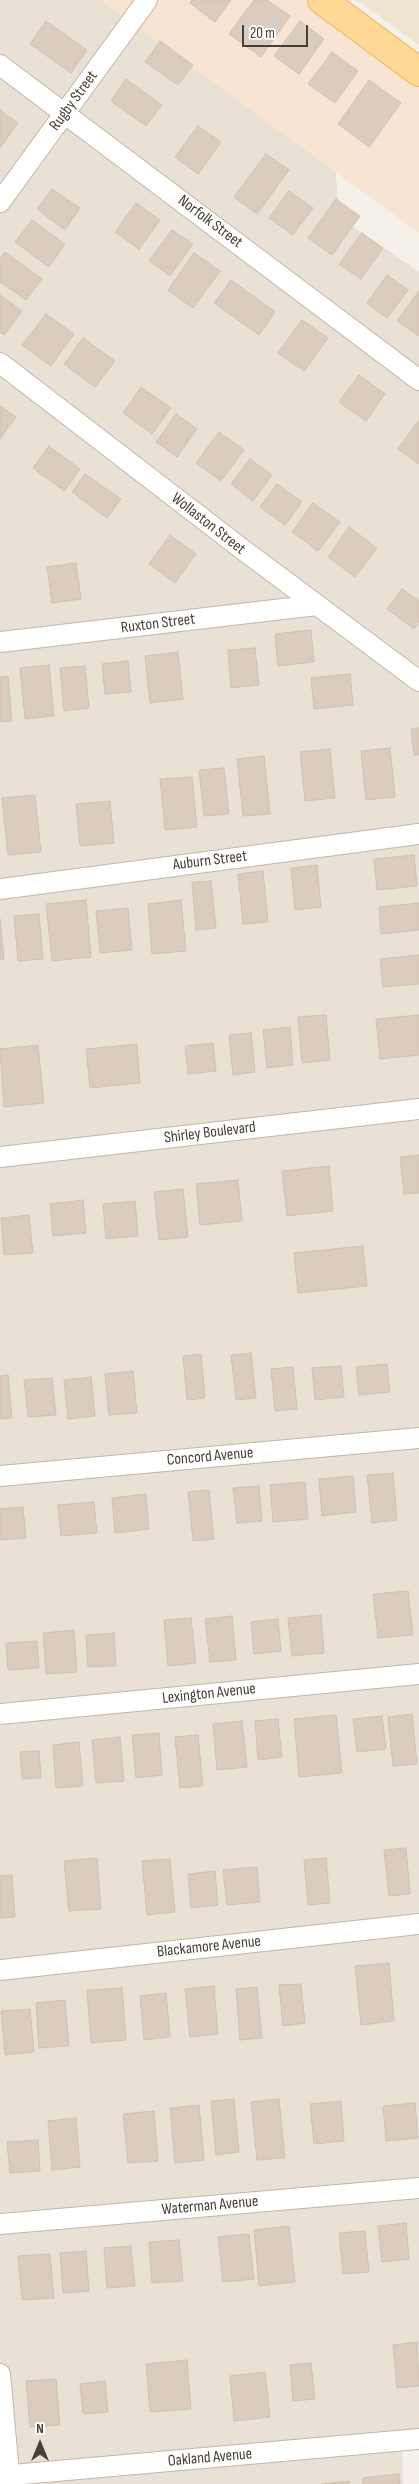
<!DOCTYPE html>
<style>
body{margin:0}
#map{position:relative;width:419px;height:2484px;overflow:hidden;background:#f5f0e8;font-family:"Sofia Sans Condensed",sans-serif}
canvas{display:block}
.north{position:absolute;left:15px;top:2419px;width:50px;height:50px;-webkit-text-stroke:4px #fff;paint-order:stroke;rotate:0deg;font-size:14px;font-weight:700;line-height:20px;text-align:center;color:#484036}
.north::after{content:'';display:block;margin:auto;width:18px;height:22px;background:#484036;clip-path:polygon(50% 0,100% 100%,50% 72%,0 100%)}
.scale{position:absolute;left:242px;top:25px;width:66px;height:22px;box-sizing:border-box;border:2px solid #484036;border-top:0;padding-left:6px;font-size:15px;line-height:18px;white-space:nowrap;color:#484036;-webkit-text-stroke:4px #fff;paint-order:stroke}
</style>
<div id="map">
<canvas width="419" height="2484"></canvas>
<div class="north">N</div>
<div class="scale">20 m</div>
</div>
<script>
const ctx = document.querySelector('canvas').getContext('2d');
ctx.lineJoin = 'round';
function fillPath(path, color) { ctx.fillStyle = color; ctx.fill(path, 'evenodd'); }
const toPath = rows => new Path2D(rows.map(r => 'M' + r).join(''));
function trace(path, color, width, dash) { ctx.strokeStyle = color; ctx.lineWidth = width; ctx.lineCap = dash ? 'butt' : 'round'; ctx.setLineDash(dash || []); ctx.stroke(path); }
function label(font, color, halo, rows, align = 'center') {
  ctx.font = font + ' "Sofia Sans Condensed",sans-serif'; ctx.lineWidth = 4; ctx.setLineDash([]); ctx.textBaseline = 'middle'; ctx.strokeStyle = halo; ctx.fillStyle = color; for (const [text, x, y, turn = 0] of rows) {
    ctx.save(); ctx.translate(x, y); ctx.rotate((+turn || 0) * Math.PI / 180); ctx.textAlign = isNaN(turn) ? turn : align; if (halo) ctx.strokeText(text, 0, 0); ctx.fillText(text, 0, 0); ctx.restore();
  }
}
const residential = toPath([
 [0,0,324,0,339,217,419,272,419,2438,402,2442,403,2484,0,2484]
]);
const commercial = toPath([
 [100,0,322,0,419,72,419,233]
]);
const education = toPath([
 [357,0,419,0,419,45]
]);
const building = toPath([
 [192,0,231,0,215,22,190,3,192,0],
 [254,0,267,0,290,16,261,57,229,34,254,0],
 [46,21,87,50,71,73,30,44,46,21],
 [300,21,324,39,299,74,274,56,300,21],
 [160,41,193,65,178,85,145,62,160,41],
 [332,52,358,71,335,103,308,84,332,52],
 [126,79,162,105,146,126,111,101,126,79],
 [369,80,401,103,369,147,338,124,369,80],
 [0,110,18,123,0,148,0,110],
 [198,126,221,142,198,174,175,157,198,126],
 [266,154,289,170,257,214,234,197,266,154],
 [52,189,80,208,65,230,37,209,52,189],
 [289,191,313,208,293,235,269,218,289,191],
 [336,199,360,216,332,255,308,238,336,199],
 [136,203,160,220,139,249,115,232,136,203],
 [32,220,65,244,49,267,15,242,32,220],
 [172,230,193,244,170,276,149,261,172,230],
 [362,233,383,248,361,279,339,264,362,233],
 [5,252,42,279,26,300,0,282,0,258,5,252],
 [194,253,220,271,193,308,168,290,194,253],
 [387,275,408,290,387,318,367,303,387,275],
 [231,280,275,312,259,335,214,303,231,280],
 [419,291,419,336,397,321,419,291],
 [0,295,22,311,4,335,0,332,0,295],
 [46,314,74,334,51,366,22,345,46,314],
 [302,320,328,338,304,371,278,353,302,320],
 [83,338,115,361,95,387,64,364,83,338],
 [359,375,385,394,366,421,339,402,359,375],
 [141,387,171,408,152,434,123,413,141,387],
 [0,406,16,417,0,439,0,406],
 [176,414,197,429,177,457,156,442,176,414],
 [419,420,419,464,398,449,419,420],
 [219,432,244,450,221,481,196,463,219,432],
 [49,446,80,469,64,491,33,468,49,446],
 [250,459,272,475,253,501,231,484,250,459],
 [85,474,121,499,107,518,72,492,85,474],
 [277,484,302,502,285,525,260,507,277,484],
 [313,503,340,522,318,551,292,532,313,503],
 [349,527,377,548,355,577,328,557,349,527],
 [170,535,196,554,175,583,149,564,170,535],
 [76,563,81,599,52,603,47,567,76,563],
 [402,589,419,601,419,622,414,629,387,609,402,589],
 [311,630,314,662,278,666,275,634,311,630],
 [255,648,259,685,231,688,228,650,255,648],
 [178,652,183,699,150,703,145,656,178,652],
 [128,661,131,692,105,694,102,664,128,661],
 [49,665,54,716,25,719,20,668,49,665],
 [85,666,89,708,64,711,60,668,85,666],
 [350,674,353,705,314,709,311,678,350,674],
 [8,676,12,721,0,722,0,677,8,676],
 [419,728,419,755,414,755,411,729,419,728],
 [390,748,395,797,366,800,361,751,390,748],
 [330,749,335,798,305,801,300,752,330,749],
 [264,756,270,814,243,816,237,759,264,756],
 [224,768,229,814,204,816,199,770,224,768],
 [192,777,197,827,165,830,160,779,192,777],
 [35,795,41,852,8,855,2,798,35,795],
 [110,801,114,843,80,846,76,804,110,801],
 [414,855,417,886,377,890,374,859,414,855],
 [317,865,321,907,295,910,291,868,317,865],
 [263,871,268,922,243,924,238,874,263,871],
 [211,881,216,928,196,930,192,882,211,881],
 [86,900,91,957,52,961,46,904,86,900],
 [181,900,186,951,152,954,148,904,181,900],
 [419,903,419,930,381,934,379,907,419,903],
 [128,908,132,950,100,953,96,911,128,908],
 [39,914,43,959,18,961,14,916,39,914],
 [0,919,4,959,0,960,0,919],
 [419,955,419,984,383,987,380,959,419,955],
 [326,1015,330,1060,302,1063,298,1017,326,1015],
 [419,1015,419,1055,380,1059,376,1019,419,1015],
 [290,1027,293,1065,267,1068,263,1030,290,1027],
 [251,1033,255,1072,233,1075,229,1035,251,1033],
 [213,1043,216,1071,188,1074,185,1046,213,1043],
 [137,1044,140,1083,90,1088,86,1049,137,1044],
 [38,1045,44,1103,4,1107,0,1049,38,1045],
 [419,1155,419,1193,404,1194,400,1157,419,1155],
 [329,1166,333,1211,287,1216,282,1171,329,1166],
 [238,1180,242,1221,200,1225,196,1184,238,1180],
 [183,1189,188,1237,159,1240,154,1192,183,1189],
 [83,1200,86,1233,53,1236,50,1204,83,1200],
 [135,1201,138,1236,106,1239,103,1204,135,1201],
 [29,1215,33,1253,4,1255,1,1218,29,1215],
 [363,1246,367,1286,298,1293,294,1253,363,1246],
 [251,1353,256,1398,236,1400,231,1355,251,1353],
 [201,1354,205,1398,187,1400,183,1356,201,1354],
 [387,1364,390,1392,359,1395,356,1367,387,1364],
 [341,1366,344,1397,315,1400,312,1368,341,1366],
 [293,1367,297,1409,275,1411,271,1369,293,1367],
 [133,1371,137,1413,109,1415,105,1374,133,1371],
 [8,1375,12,1418,0,1419,0,1376,8,1375],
 [91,1377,95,1416,68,1419,64,1380,91,1377],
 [52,1378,56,1415,28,1417,24,1380,52,1378],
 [393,1473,397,1520,372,1523,367,1475,393,1473],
 [353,1476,356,1512,322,1516,319,1479,353,1476],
 [305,1482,308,1519,273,1522,270,1485,305,1482],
 [259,1486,262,1521,237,1523,233,1488,259,1486],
 [209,1490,214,1539,193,1541,188,1492,209,1490],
 [146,1494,149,1529,115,1533,112,1498,146,1494],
 [94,1502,97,1533,61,1536,58,1505,94,1502],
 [23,1507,26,1538,0,1540,0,1509,23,1507],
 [408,1591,413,1635,378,1638,373,1594,408,1591],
 [321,1615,324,1653,292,1656,288,1618,321,1615],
 [232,1616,236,1660,210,1662,205,1619,232,1616],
 [191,1618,196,1663,168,1666,164,1620,191,1618],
 [278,1619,281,1651,254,1654,251,1622,278,1619],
 [74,1630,77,1672,46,1674,43,1633,74,1630],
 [114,1633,116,1666,88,1667,86,1635,114,1633],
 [37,1641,39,1668,8,1670,6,1643,37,1641],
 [412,1714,417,1764,393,1766,388,1717,412,1714],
 [336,1715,342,1773,299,1777,294,1719,336,1715],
 [382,1716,386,1749,357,1752,353,1719,382,1716],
 [278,1719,282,1757,258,1760,255,1721,278,1719],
 [242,1721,247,1767,217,1770,213,1724,242,1721],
 [159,1733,162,1775,136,1778,132,1735,159,1733],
 [198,1735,203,1786,180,1788,175,1737,198,1735],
 [120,1737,124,1781,96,1783,92,1740,120,1737],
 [79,1742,83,1786,56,1788,53,1745,79,1742],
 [39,1751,41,1778,22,1779,20,1752,39,1751],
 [406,1848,410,1894,389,1896,384,1850,406,1848],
 [97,1858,101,1909,69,1911,64,1861,97,1858],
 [326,1858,330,1903,308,1905,304,1860,326,1858],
 [170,1859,175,1912,147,1915,142,1861,170,1859],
 [257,1867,260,1902,227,1905,223,1870,257,1867],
 [215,1871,218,1905,191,1908,188,1874,215,1871],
 [12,1875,15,1917,0,1918,0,1876,12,1875],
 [389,1963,394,2021,361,2025,355,1966,389,1963],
 [301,1984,305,2023,283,2026,279,1985,301,1984],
 [214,1986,218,2034,190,2037,185,1989,214,1986],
 [257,1987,262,2038,240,2040,236,1989,257,1987],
 [122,1988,126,2040,91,2043,87,1990,122,1988],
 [166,1993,170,2037,144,2040,140,1996,166,1993],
 [65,2000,69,2046,39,2048,36,2003,65,2000],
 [30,2009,34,2052,5,2055,1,2011,30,2009],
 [234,2099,239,2152,216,2155,211,2101,234,2099],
 [279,2099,285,2158,257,2160,251,2102,279,2099],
 [341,2101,344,2141,314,2144,310,2104,341,2101],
 [415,2103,418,2138,386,2141,383,2106,415,2103],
 [199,2105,204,2160,175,2163,170,2108,199,2105],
 [154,2111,158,2161,128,2163,123,2114,154,2111],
 [76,2118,80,2167,52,2170,48,2121,76,2118],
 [38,2140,40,2171,10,2173,7,2142,38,2140],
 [406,2223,409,2259,382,2262,378,2226,406,2223],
 [289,2226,295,2282,259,2286,254,2230,289,2226],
 [365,2231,369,2272,343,2274,339,2233,365,2231],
 [249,2234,254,2279,223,2282,218,2237,249,2234],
 [179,2240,183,2281,152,2283,149,2242,179,2240],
 [131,2246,135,2286,107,2288,104,2248,131,2246],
 [86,2251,89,2291,63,2293,60,2253,86,2251],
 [50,2254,54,2298,22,2300,18,2256,50,2254],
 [417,2342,419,2386,397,2388,393,2345,417,2342],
 [187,2360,191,2409,150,2412,146,2364,187,2360],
 [311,2363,315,2399,293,2401,290,2365,311,2363],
 [265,2372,270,2417,234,2421,230,2376,265,2372],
 [56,2379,60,2425,30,2427,26,2381,56,2379],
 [105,2381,108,2412,83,2414,80,2384,105,2381],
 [399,2474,400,2484,363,2484,363,2478,399,2474],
 [349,2481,349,2484,321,2484,349,2481]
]);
const minor = toPath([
 [0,65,419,380],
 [0,202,147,0],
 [0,363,242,549,419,681],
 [0,642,317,605],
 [0,889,419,834],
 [0,1157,419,1109],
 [0,1476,419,1438],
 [0,1714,419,1674],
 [0,1970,419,1924],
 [0,2224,419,2188],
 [0,2374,10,2484],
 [0,2476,419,2439]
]);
const primary = toPath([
 [322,0,419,72]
]);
const streetNames = [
 ["Rugby Street",74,101,-54],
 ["Norfolk Street",210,222,37],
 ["Wollaston Street",208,524,38],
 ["Ruxton Street",158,624,-7],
 ["Auburn Street",210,861,-7],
 ["Shirley Boulevard",210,1133,-7],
 ["Concord Avenue",210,1457,-5],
 ["Lexington Avenue",209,1694,-6],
 ["Blackamore Avenue",209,1947,-6],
 ["Waterman Avenue",210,2206,-5],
 ["Oakland Avenue",210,2458,-5]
];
fillPath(residential, '#e9e1d6');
fillPath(commercial, '#f7e4d2');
fillPath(education, '#eee4d1');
fillPath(building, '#dacdc0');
trace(building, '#d2c2af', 1);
trace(minor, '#c1b7aa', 22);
trace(primary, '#eab561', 30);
trace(minor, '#fff', 20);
trace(primary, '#ffd896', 28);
label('16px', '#484036', '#fff', streetNames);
</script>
